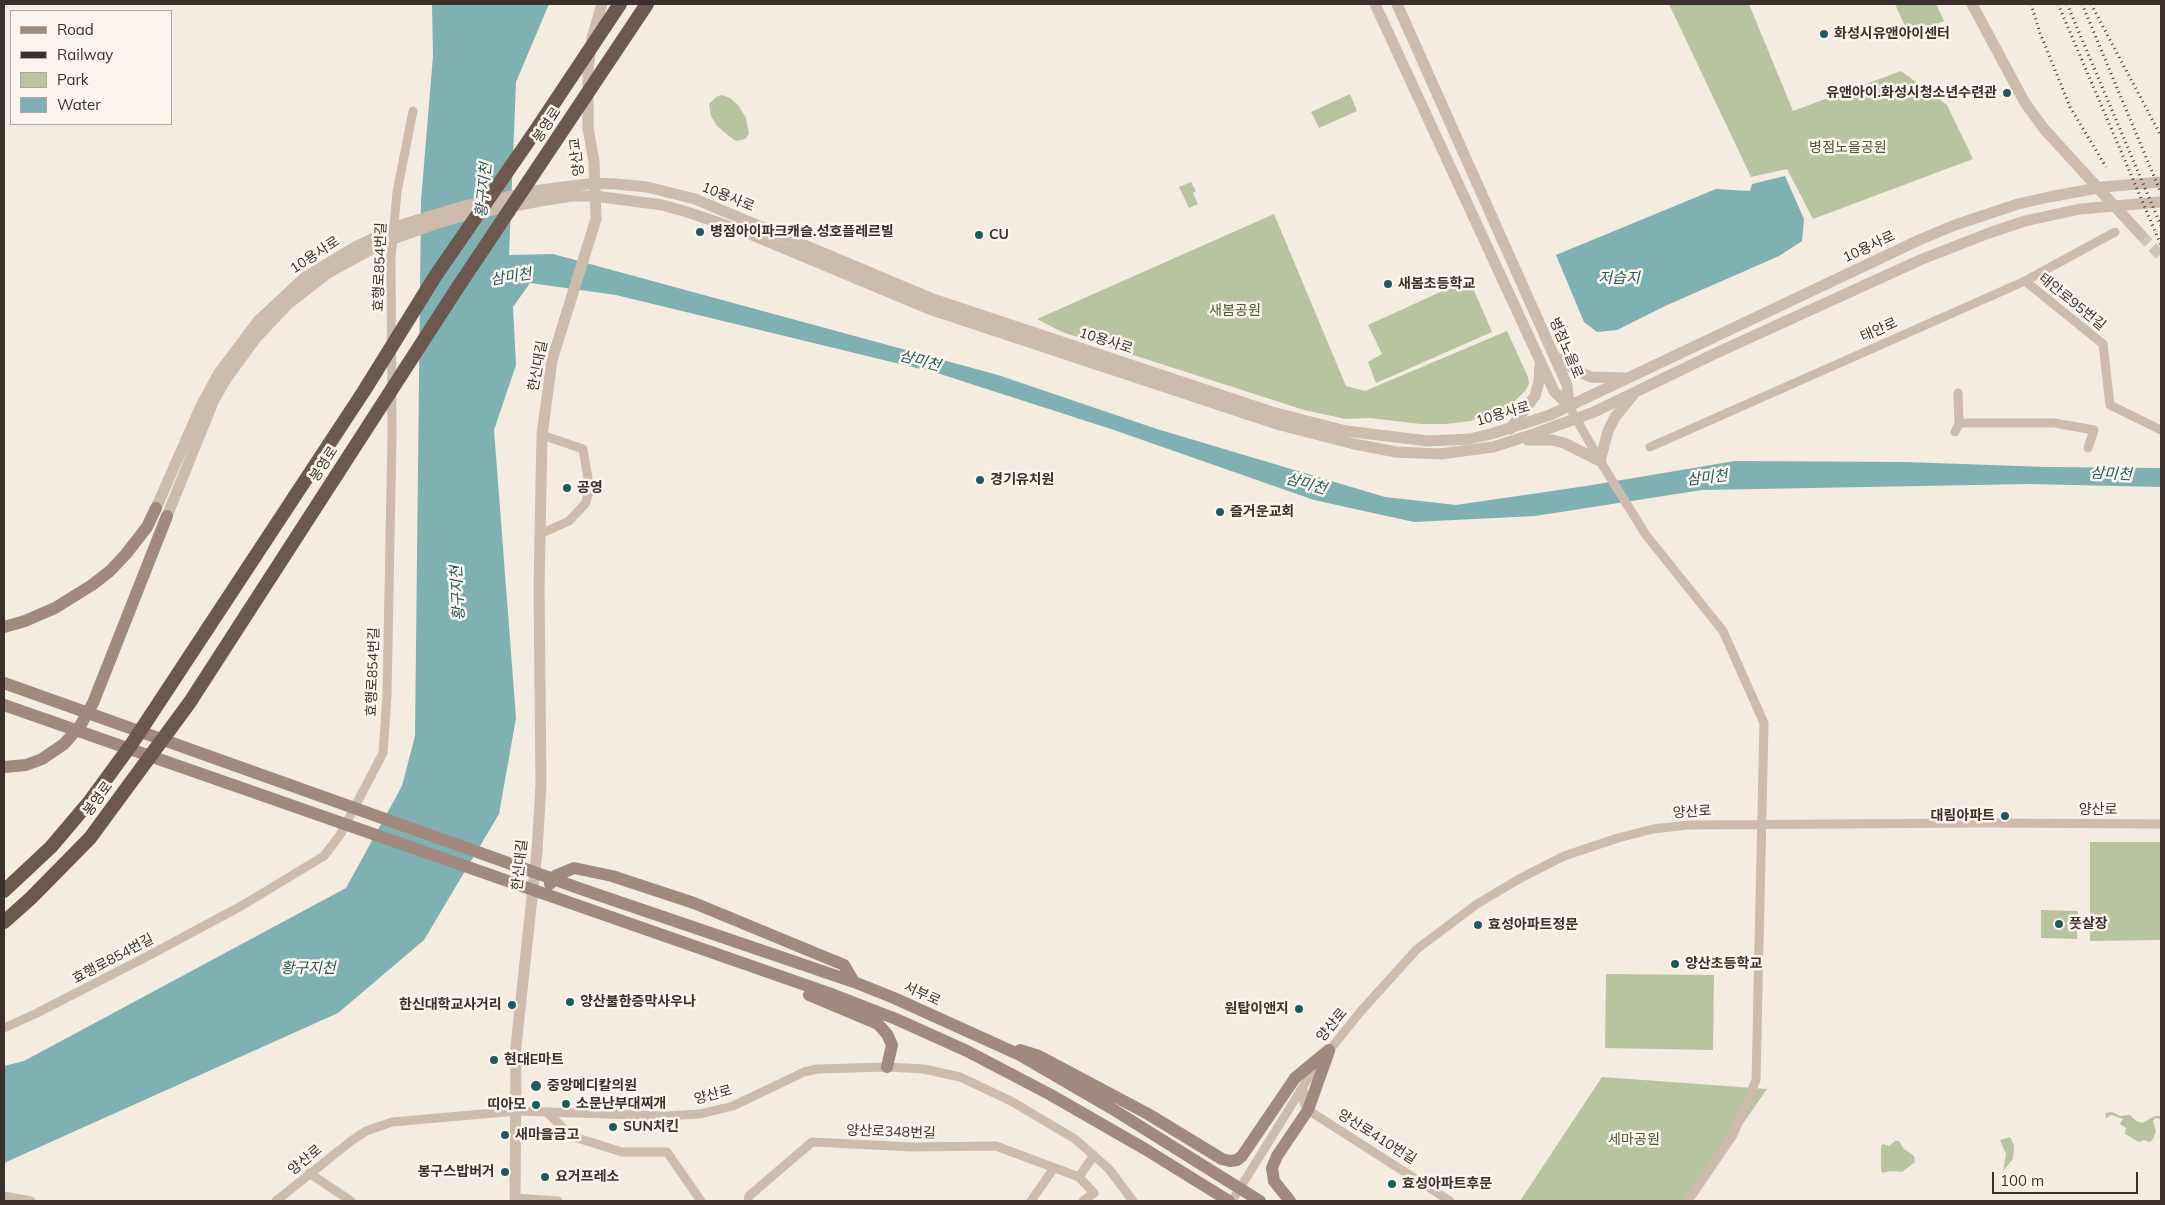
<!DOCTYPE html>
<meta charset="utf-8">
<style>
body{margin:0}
#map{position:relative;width:2165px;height:1205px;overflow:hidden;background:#f4ebe1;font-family:Mulish,sans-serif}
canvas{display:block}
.frame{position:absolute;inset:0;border:5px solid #3b302b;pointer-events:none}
.legend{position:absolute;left:10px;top:10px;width:162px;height:115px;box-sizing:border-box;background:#fbf5ee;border:1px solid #aea6a0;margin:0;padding:6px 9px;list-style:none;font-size:15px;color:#3b302b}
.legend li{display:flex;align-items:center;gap:10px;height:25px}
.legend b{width:25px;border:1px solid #aea6a0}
.scale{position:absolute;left:1992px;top:1172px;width:146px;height:22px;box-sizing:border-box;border:2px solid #3b302b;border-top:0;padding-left:6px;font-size:15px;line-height:18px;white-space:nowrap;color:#3b302b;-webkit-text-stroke:4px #fbf5ee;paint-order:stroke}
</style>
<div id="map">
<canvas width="2165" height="1205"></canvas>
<div class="frame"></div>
<ul class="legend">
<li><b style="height:6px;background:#a18a7d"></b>Road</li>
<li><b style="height:6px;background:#3b302b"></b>Railway</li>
<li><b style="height:14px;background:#b8c4a0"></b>Park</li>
<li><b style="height:14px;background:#7fb0b2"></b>Water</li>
</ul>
<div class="scale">100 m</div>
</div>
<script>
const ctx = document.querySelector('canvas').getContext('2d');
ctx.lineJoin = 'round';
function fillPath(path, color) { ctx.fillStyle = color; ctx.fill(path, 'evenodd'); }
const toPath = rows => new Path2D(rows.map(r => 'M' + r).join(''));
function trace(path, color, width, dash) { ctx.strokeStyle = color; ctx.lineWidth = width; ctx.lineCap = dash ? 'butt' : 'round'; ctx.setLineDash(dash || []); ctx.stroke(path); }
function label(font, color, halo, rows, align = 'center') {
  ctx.font = font + ' Mulish,"Noto Sans KR",sans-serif'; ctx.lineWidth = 5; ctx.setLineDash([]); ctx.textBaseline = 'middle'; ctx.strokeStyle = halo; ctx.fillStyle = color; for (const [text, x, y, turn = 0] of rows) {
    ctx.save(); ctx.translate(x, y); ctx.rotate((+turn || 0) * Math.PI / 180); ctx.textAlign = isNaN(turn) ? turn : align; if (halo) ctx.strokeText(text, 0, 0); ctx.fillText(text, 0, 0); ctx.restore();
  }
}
const green = toPath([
 [1669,4,1749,4,1793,111,1901,71,1947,105,1973,159,1813,219,1787,169,1751,177],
 [1895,4,1936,4,1944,21,1909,35],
 [1350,94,1357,111,1319,128,1311,112],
 [722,95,730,98,738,105,746,118,749,134,745,139,736,141,729,136,717,126,711,116,709,104,716,97],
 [1191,182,1196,191,1193,193,1198,204,1189,208,1179,187],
 [1274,214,1346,386,1365,391,1507,331,1528,377,1529,384,1525,391,1507,409,1470,421,1446,424,1421,424,1370,418,1346,419,1304,410,1062,332,1037,319],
 [1469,279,1492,332,1376,383,1368,362,1382,354,1368,325],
 [2090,842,2161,842,2161,940,2090,941],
 [2041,910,2078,911,2077,939,2041,938],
 [1606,974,1714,975,1713,1050,1605,1048],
 [1602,1077,1767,1089,1689,1201,1520,1201],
 [2112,1112,2120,1116,2130,1115,2136,1121,2142,1123,2155,1116,2161,1116,2161,1119,2155,1118,2153,1121,2156,1131,2153,1139,2150,1142,2144,1140,2139,1142,2125,1134,2126,1128,2120,1124,2123,1119,2112,1115,2106,1118,2105,1113],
 [2010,1137,2014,1145,2013,1159,2003,1171,2006,1154,2000,1140],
 [1895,1141,1899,1141,1904,1149,1914,1156,1915,1162,1902,1172,1890,1171,1883,1173,1881,1171,1881,1146,1883,1144,1889,1146]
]);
const water = toPath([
 [432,4,549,4,516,82,509,255,553,254,998,375,1157,429,1385,497,1456,505,1586,486,1735,461,1906,462,2047,467,2161,468,2161,487,2029,484,1702,490,1535,516,1414,522,1314,500,1114,430,937,373,616,295,530,283,513,307,516,365,494,430,516,718,499,814,424,940,338,1013,4,1163,4,1066,24,1061,346,888,402,786,415,736,421,201,433,56],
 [1785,176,1804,219,1802,241,1779,256,1665,306,1617,330,1597,332,1584,322,1556,255,1716,189,1750,191,1752,184]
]);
const tertiaryTunnel = toPath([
 [2141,235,2161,256]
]);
const minor = toPath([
 [2025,281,2103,344,2110,405,2161,430],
 [1958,393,1959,423],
 [1569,406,1600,461,1646,535,1723,631,1764,723,1756,1080,1733,1135,1688,1201],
 [1955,432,1959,423,2054,423,2094,430,2088,448],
 [1650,447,2025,281,2115,232],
 [540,534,569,521,585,504,590,490,583,449,542,435],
 [4,1028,37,1013,148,956,243,905,324,856,340,835,383,753,387,695,392,436,391,258,397,192,413,111],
 [1303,1088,1304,1103,1308,1110,1450,1201],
 [547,1112,571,1136,622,1152,667,1152,701,1201],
 [309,1173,351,1201],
 [1079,1177,1094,1193,1083,1201],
 [4,1196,31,1201],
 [515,1198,558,1201],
 [276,1201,351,1141,366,1131,392,1122,517,1111,665,1116,700,1114,733,1106,804,1072,817,1069,887,1067,924,1069,960,1077,1011,1101,1075,1139,1109,1169,1133,1201],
 [748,1201,749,1196,812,1142,912,1147,996,1146,1079,1177,1094,1155],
 [1031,1201,1054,1168],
 [1232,1201,1312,1072,1361,1011,1417,949,1477,904,1519,879,1564,856,1618,838,1653,829,1688,825,1981,823,2161,824]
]);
const tertiary = toPath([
 [1375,4,1554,391,1569,406],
 [1397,4,1567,385,1569,406],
 [1972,4,2025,103,2045,130,2141,235],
 [1556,357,1577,371,1591,377,1624,378],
 [1510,429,1535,396,1539,381,1540,364],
 [1528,440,1552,440,1564,443,1600,461,1608,431,1615,417,1633,395],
 [156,508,201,406,219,373,258,321,304,278,355,247,404,224,461,207,540,190,595,183,616,184,647,187,695,199,933,299,1272,412,1346,431,1428,441,1469,439,1491,434,1550,415,1919,240,1955,225,2018,204,2049,197,2103,187,2161,182],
 [167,516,214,400,226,379,256,338,287,305,328,273,385,242,432,225,462,216,540,201,572,196,595,196,662,205,687,212,740,230,929,309,1280,425,1354,444,1396,452,1440,454,1493,447,1534,434,1594,412,1714,354,1920,260,1989,233,2025,221,2080,209,2161,202],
 [515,1201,516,1046,537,851,541,784,539,588,542,435,552,360,596,219,594,162,588,128,588,69,592,38,602,4]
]);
const secondary = toPath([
 [4,627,25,621,55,608,92,585,110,571,126,554,147,527,156,508],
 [4,683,584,890,854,982,894,998,1020,1055,1111,1108,1260,1201],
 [4,705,834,995,896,1019,967,1051,1051,1095,1145,1149,1229,1201],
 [4,767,26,765,42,759,64,744,80,726,93,703,167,516],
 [550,884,555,876,574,868,612,876,694,903,844,965,854,982],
 [809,995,878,1024,887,1034,892,1045,887,1067],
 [1020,1050,1039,1056,1148,1114,1222,1159,1230,1161,1237,1160,1242,1156,1295,1078,1329,1050],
 [1290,1201,1274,1181,1272,1168,1277,1156,1308,1110,1329,1051]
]);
const trunk = toPath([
 [4,891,51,847,90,801,131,745,364,391,436,275,536,130,620,4],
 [4,922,31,898,90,838,190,702,456,290,647,4]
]);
const rail = toPath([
 [2031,4,2040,33,2070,107,2106,167],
 [2058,4,2161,245],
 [2067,4,2161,226],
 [2082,4,2161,193],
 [2091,4,2161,136]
]);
const markers = [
 [1824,34,5,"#1f5a5e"],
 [2007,93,5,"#1f5a5e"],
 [700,232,5,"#1f5a5e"],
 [979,235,5,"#1f5a5e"],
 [1388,284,5,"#1f5a5e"],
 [980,480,5,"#1f5a5e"],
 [567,488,5,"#1f5a5e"],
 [1220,512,5,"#1f5a5e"],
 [2005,816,5,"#1f5a5e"],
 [2059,924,5,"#1f5a5e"],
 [1478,925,5,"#1f5a5e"],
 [1675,964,5,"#1f5a5e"],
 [570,1002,5,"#1f5a5e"],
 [512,1005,5,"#1f5a5e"],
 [1299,1009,5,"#1f5a5e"],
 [494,1060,5,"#1f5a5e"],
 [536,1086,6,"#1f5a5e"],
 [566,1104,5,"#1f5a5e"],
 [536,1105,5,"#1f5a5e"],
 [613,1127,5,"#1f5a5e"],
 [505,1135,5,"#1f5a5e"],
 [505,1172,5,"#1f5a5e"],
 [545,1177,5,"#1f5a5e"],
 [1392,1184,5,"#1f5a5e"]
];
const poiNames = [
 ["화성시유앤아이센터",1834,34],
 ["유앤아이.화성시청소년수련관",1997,93,"right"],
 ["병점아이파크캐슬.성호플레르빌",710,232],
 ["CU",989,235],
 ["새봄초등학교",1398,284],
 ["경기유치원",990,480],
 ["공영",577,488],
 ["즐거운교회",1230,512],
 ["대림아파트",1995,816,"right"],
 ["풋살장",2069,924],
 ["효성아파트정문",1488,925],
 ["양산초등학교",1685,964],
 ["양산불한증막사우나",580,1002],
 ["한신대학교사거리",502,1005,"right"],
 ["원탑이앤지",1289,1009,"right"],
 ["현대E마트",504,1060],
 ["중앙메디칼의원",547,1086],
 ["소문난부대찌개",576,1104],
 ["띠아모",526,1105,"right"],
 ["SUN치킨",623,1127],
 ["새마을금고",515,1135],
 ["봉구스밥버거",495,1172,"right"],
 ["요거프레소",555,1177],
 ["효성아파트후문",1402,1184]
];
const streetNames = [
 ["봉영로",547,125,-56],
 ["양산교",577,157,-97],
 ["10용사로",728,197,22],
 ["10용사로",1869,247,-25],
 ["10용사로",315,255,-33],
 ["효행로854번길",380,267,-88],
 ["태안로95번길",2072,302,39],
 ["태안로",1879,330,-24],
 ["10용사로",1106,341,18],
 ["병점노을로",1566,348,67],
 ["한신대길",538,366,-79],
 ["10용사로",1503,414,-16],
 ["봉영로",324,464,-57],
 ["효행로854번길",373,672,-88],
 ["봉영로",98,799,-54],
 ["양산로",2098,810],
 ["양산로",1692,812,-4],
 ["한신대길",520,865,-84],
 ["효행로854번길",113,959,-28],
 ["서부로",922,994,24],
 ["양산로",1332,1025,-50],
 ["양산로",713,1095,-15],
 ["양산로348번길",891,1132,2],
 ["양산로410번길",1377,1137,32],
 ["양산로",305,1160,-39]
];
const parkNames = [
 ["병점노을공원",1848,148],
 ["새봄공원",1235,311],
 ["세마공원",1634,1140]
];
const waterNames = [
 ["황구지천",484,190,-85],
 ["삼미천",511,277,-9],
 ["저습지",1619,278],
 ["삼미천",920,361,15],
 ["삼미천",2111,474,3],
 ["삼미천",1707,478,-6],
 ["삼미천",1306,484,16],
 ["황구지천",458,593,-93],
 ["황구지천",308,968]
];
fillPath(green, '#b8c4a0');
fillPath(water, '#7fb0b2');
trace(tertiaryTunnel, '#cfc6bd', 11, [11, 5.5]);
trace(minor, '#cdbbac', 9);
trace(tertiary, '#cdbbac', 11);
trace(secondary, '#a18a7d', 12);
trace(trunk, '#6c584f', 14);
trace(rail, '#3b302b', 3, [1, 4]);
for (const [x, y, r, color] of markers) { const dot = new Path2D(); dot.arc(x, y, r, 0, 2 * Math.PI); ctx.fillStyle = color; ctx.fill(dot); trace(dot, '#fbf5ee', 2); }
label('bold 14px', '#3b302b', '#fbf5ee', poiNames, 'left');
label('14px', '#3b302b', '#fbf5ee', streetNames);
label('14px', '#4a5a2e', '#fbf5ee', parkNames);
label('italic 15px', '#1f5a5e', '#fbf5ee', waterNames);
</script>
